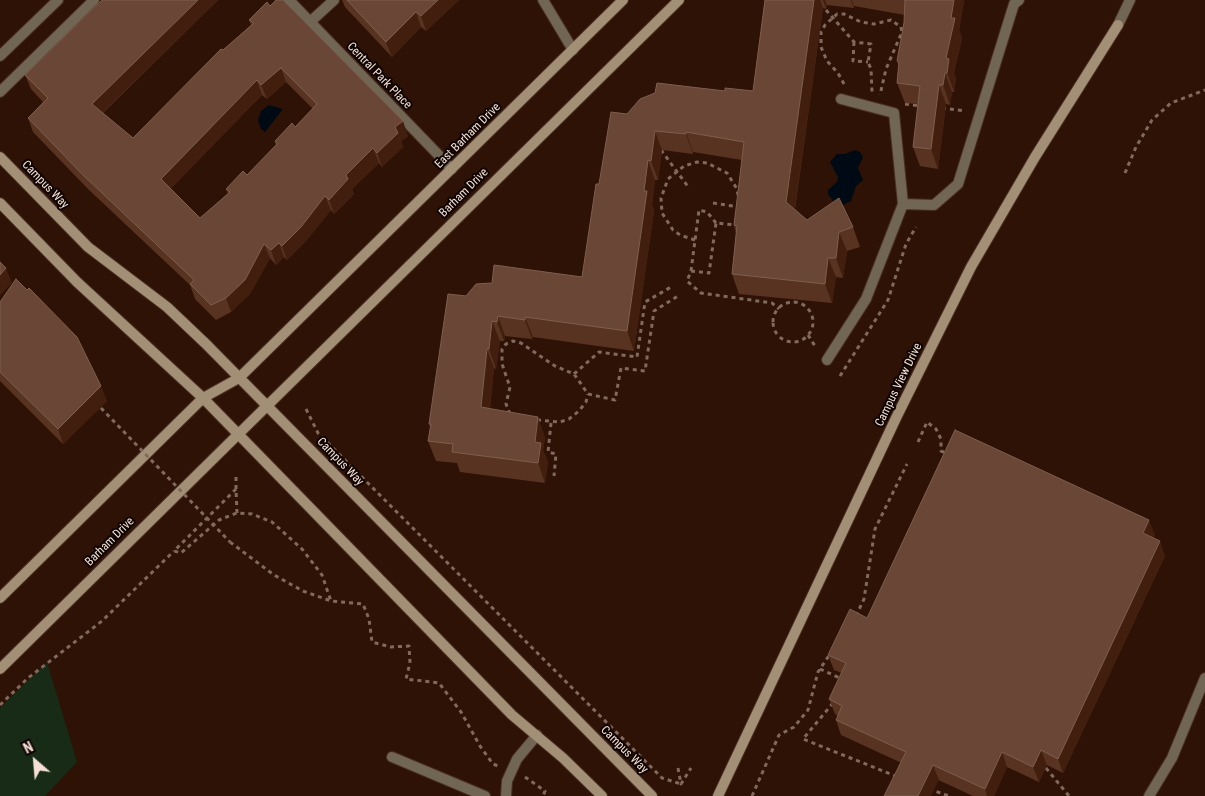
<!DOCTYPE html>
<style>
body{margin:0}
#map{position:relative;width:1205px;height:796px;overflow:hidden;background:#2e1206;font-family:"Roboto Condensed",sans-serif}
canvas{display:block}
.north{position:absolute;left:10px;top:736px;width:50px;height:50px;-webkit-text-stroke:4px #0e0401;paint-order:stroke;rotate:333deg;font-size:14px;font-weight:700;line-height:20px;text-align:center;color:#f4e0d7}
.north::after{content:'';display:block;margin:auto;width:18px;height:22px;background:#f4e0d7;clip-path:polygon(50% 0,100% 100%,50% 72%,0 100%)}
</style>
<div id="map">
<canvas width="1205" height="796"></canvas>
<div class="north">N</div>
</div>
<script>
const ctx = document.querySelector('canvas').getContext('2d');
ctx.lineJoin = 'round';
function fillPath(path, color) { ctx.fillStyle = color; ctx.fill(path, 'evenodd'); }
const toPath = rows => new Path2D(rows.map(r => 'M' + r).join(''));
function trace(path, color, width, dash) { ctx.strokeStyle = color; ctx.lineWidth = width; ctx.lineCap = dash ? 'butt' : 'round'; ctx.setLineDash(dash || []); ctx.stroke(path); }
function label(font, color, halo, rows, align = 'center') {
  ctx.font = font + ' "Roboto Condensed",sans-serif'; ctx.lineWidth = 4; ctx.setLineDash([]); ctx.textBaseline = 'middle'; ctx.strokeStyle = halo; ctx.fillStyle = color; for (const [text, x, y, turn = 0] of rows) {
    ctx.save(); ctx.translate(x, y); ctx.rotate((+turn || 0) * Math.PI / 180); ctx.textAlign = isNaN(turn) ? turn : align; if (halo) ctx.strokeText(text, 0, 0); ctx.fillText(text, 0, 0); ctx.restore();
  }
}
const green = toPath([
 [47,662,77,762,45,796,0,796,0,708]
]);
const water = toPath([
 [269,105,283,109,265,132,261,129,258,120,261,111],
 [855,150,860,152,863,157,858,168,863,180,856,186,851,201,843,205,836,205,828,194,828,190,837,182,838,177,830,162,837,154,845,154]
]);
const path = toPath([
 [826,10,854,42,871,44,868,62,871,69,872,92],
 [854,42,853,61,868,62],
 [844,84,838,73,827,61,821,47,821,32,825,25,837,14,844,14,861,22,874,24,891,20,901,27,902,32,886,69,880,95],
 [905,104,921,106],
 [942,108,965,111],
 [661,150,689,188],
 [1125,173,1136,147,1152,120,1171,103,1205,90],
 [713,203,739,207],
 [716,223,707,212,699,210,691,271,687,281,701,293,772,303,779,309],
 [695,240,680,235,673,230,662,213,661,198,668,179,684,166,697,162,707,163,727,173,737,189,738,195],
 [691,271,709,273,716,223,736,225],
 '773 322a20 20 0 1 1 40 0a20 20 0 1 1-40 0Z',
 [808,335,815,346],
 [574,374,599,352,637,357,645,302,671,287],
 [840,376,888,300,906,244,916,227],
 [306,409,318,433,662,778,681,784],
 [510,414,506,404,510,387,502,364,502,349,506,344,513,341,521,343,555,366,574,374,588,394,615,400,621,368,645,371,654,311,678,296],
 [537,420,560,422,569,419,579,411,586,402,588,394],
 [551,423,548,452,556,454,554,476],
 [918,442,927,422,936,429,941,439,941,451,948,454],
 [236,489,236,477],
 [237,513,236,489,174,551,181,553,219,520,229,516,237,513,252,514,272,522,302,549,322,575,331,601],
 [230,542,274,575,303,591,331,601,363,604,369,619,372,642,391,647,409,646,410,663,406,679,439,683,461,712,480,746,493,764,498,766],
 [856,616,864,599,875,529,907,464],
 [820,669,842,679],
 [833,703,803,739,898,777],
 [0,705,28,678,102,621,174,551],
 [678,768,681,784,691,768],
 [1046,768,1069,796],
 [525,777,545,791,543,796],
 [929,789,949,796],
 [752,796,779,735,794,727,808,710,818,672,830,654]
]);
const lane = toPath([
 [543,0,573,50],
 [310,22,334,0],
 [903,204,934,205,958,184,1014,4,1019,0],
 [827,360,866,299,903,204,894,113,841,99],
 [392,757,485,796],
 [506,796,507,781,517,759,537,735],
 [1149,796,1172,758,1205,678]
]);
const street = toPath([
 [289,0,452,169],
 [1118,25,1130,0],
 [0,56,58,0],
 [0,92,94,0]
]);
const secondary = toPath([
 [0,157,88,247,167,307,206,344,652,796],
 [0,203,77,282,203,398,512,715,563,758,602,796],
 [0,598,203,398,239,378,623,0],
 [0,669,679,0],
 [718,796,897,416,971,267,1035,157,1118,25]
]);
const pathBridge = toPath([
 [101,408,230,542]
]);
const wall = toPath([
 [102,0,218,0,103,113,133,138,223,50,251,25,249,20,270,6,408,136,401,141,403,147,382,167,379,163,352,189,354,194,334,214,331,210,306,241,287,260,284,257,276,265,270,258,250,294,231,312,216,320,195,299,190,285,88,189,33,132,28,118,43,102,31,89,25,75],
 [286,82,313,109,295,127,275,141,276,146,247,175,226,189,228,194,200,218,170,189,262,95,267,99],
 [342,0,459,0,426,31,421,27,392,57,345,7],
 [765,0,964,0,959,30,962,38,954,73,956,78,954,92,952,92,950,105,946,104,938,169,920,166,913,147,918,104,905,103,897,83,899,67,897,61,904,23,905,15,854,6,854,8,827,5,826,9,823,8,795,209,807,220,853,227,860,247,847,251,843,278,836,277,832,303,739,294,732,274,736,234,734,225,742,160,693,152,693,154,662,150,658,180,655,180,652,205,654,211,634,351,533,337,532,339,505,336,504,341,500,341,496,369,494,368,490,409,545,437,543,450,548,462,545,483,460,472,457,463,436,461,428,441,430,427,429,424,466,296,582,277,599,184,627,114,725,91,753,91],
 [0,302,107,401,63,444,0,381],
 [1155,535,1153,538,1165,556,1063,773,1047,765,1039,782,1007,767,994,796,973,796,841,735,836,720,838,716,835,714,829,699,842,673,834,670,828,655,867,618]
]);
const shadedWall = toPath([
 [198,0,218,0,97,118,92,104],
 [438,0,459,0,426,31,421,16],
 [814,0,820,0,823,8,793,221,786,202],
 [823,0,825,0,827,5,826,9],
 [851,0,852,0,854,6,854,8],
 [954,0,964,0,959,30,962,38,954,73,956,78,954,92,947,73,946,58],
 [416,12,421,27,392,57,386,42],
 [281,68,286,82,267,99,261,85],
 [945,73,952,92,950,105,943,85],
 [257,80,262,95,166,194,161,179],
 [939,85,946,104,938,169,931,149],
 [403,121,408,136,401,141,395,127],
 [655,131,662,150,658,180,651,161],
 [686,132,693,152,693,154,686,134],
 [398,133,403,147,382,167,377,153],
 [373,148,379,163,352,189,354,194,334,214,329,200,346,175],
 [648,160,655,180,652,205,654,211,634,351,627,331],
 [325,196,331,210,306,241,287,260,282,246],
 [839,232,847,251,843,278,836,258],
 [279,243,284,257,276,265,271,250],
 [264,244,270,258,250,294,231,312,226,298],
 [828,258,836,277,832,303,825,284],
 [6,268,12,283,0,295,0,275],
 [498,316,505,336,504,341,497,322],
 [525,317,533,337,532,339,525,320],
 [492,321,500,341,496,369,489,349],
 [487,349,494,368,488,427,481,407],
 [101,386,107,401,63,444,58,429],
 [538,417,545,437,543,450,548,462,545,483,538,463,535,442],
 [1149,520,1155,535,1149,548,1143,533],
 [1160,541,1165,556,1063,773,1058,759],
 [1041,750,1047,765,1039,782,1033,767],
 [1002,752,1007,767,994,796,987,796,985,789],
 [933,765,939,780,931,796,918,796]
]);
const building = toPath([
 [102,0,198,0,92,104,133,138,221,49,223,50,254,23,249,20,267,2,270,6,276,0,283,0,403,121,395,127,398,133,377,153,373,148,346,175,348,179,329,200,325,196,301,227,282,246,279,243,271,250,264,244,245,280,226,298,211,305,190,284,194,280,83,175,28,118,48,98,25,75,102,0],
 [281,68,317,104,295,127,292,123,275,141,277,144,247,175,243,171,226,189,230,192,200,218,161,179,257,80,261,85,281,68],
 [347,0,438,0,421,16,416,12,386,42,347,0],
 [765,0,814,0,786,202,807,220,839,198,853,227,839,232,836,258,828,258,825,284,732,274,737,226,734,225,744,142,686,132,686,134,655,131,651,161,648,160,644,191,647,191,627,331,525,317,525,320,498,316,497,322,492,321,489,349,487,349,481,407,538,417,535,442,541,443,538,463,452,452,453,444,428,441,431,424,429,424,448,294,466,296,476,284,492,283,494,265,582,277,596,184,599,184,611,112,627,114,640,99,655,93,657,83,725,91,725,88,753,91,765,0],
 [905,0,954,0,951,18,955,18,946,58,949,59,947,73,945,73,943,85,939,85,931,149,913,147,920,86,897,83,899,62,897,61,904,23,905,0],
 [0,262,6,268,0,275,0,262],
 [16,279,27,290,29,288,77,337,101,386,58,429,0,372,0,302,16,279],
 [955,430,1149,520,1143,533,1160,541,1058,759,1041,750,1033,767,1002,752,985,789,933,765,918,796,884,796,906,752,836,720,842,706,829,699,846,663,828,655,850,609,867,618,955,430]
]);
const streetNames = [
 ["Central Park Place",379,76,46],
 ["East Barham Drive",468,136,-45],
 ["Campus Way",45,185,46],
 ["Barham Drive",464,193,-45],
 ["Campus View Drive",899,385,-64],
 ["Campus Way",340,462,46],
 ["Barham Drive",110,542,-45],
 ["Campus Way",624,750,45]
];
fillPath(green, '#172b16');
fillPath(water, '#000a14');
trace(lane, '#4a2f23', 12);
trace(street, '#4a2f23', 12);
trace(secondary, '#4a2f23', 12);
trace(path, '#82695e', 3, [4, 4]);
trace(lane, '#716554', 10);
trace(street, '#716554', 10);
trace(secondary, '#a38f75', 10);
trace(pathBridge, '#82695e', 3, [4, 4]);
fillPath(wall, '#593322');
fillPath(shadedWall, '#411e0e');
fillPath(building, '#694635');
trace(building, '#7f5e4e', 1);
label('12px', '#f4e0d7', '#0e0401', streetNames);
</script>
